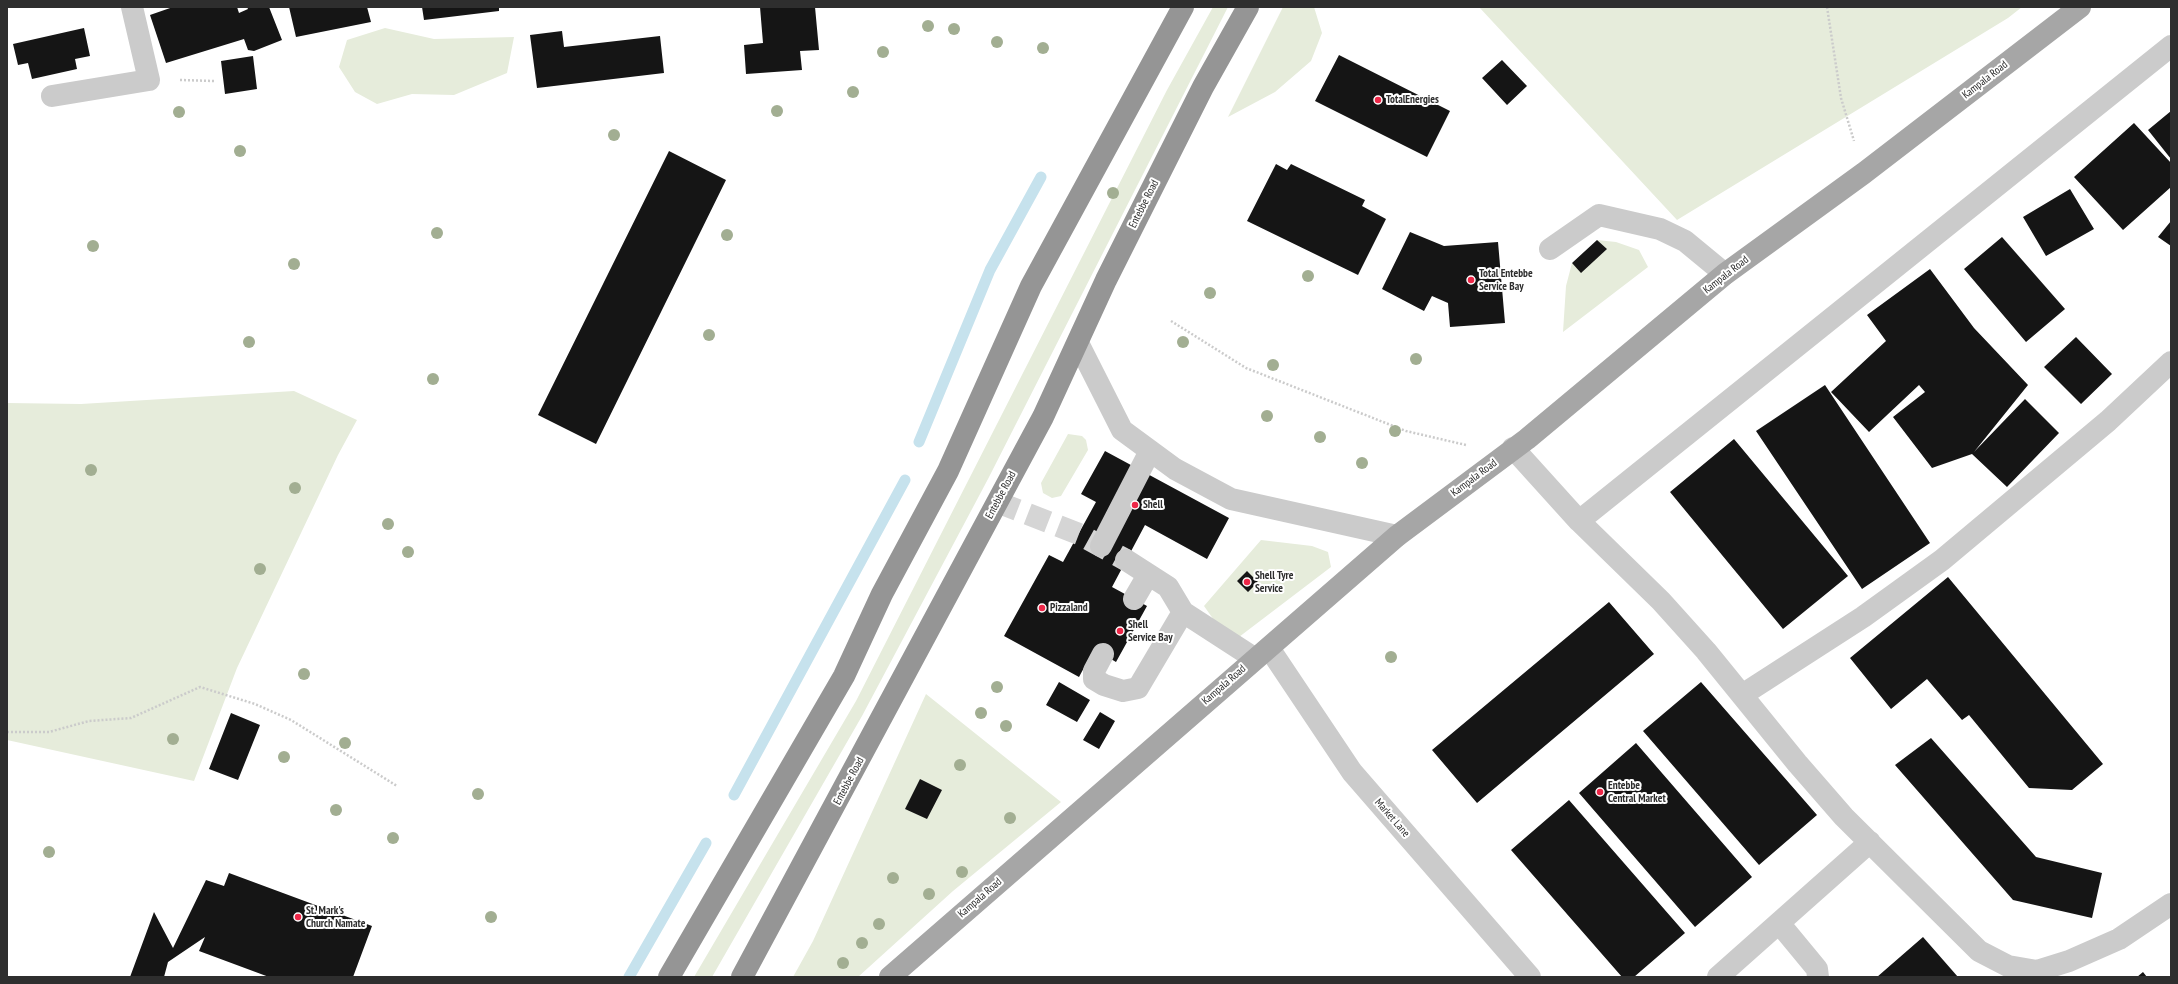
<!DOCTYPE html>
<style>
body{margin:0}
#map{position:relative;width:2178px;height:984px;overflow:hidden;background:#fff;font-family:"PT Sans Narrow",sans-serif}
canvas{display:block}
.frame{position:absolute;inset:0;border:8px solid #2e2e2e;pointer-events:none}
</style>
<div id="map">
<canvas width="2178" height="984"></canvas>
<div class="frame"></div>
</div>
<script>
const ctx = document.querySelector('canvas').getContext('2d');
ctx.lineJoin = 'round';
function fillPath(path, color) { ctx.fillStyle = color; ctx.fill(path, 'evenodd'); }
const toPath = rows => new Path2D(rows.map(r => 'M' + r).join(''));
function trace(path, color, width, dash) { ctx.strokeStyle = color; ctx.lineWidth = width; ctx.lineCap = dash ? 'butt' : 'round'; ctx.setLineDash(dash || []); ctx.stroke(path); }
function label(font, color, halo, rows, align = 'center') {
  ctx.font = font + ' "PT Sans Narrow",sans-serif'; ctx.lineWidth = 4; ctx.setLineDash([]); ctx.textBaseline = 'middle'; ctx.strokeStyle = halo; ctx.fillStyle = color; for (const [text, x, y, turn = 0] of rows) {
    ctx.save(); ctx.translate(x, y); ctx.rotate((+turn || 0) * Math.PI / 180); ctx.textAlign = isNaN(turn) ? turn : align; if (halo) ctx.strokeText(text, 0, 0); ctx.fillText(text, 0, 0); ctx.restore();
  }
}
const green = toPath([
 [1213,7,1228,7,988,479,862,716,712,977,694,977,856,701,1167,90],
 [1283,7,1314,7,1322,33,1311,61,1275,92,1228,117],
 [1479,7,2022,7,2008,18,1677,220],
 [385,28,434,39,514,37,507,73,454,95,412,94,377,104,355,92,339,67,347,40],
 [1597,240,1616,242,1639,250,1648,267,1563,332,1566,286,1572,263,1581,272,1606,249],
 [294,391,357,420,338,455,237,668,194,781,7,740,7,403,81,404],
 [1068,434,1082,436,1086,440,1088,450,1061,496,1052,498,1043,493,1041,483],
 [1261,540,1312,546,1328,552,1331,567,1239,637,1221,630,1204,606],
 [926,694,1061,802,953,891,858,977,793,977,813,941]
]);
const stream = toPath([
 [919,442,990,270,1041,177],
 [734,795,905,480],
 [629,977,706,843]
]);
const building = toPath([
 [173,7,237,7,239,13,248,9,247,7,269,7,282,40,254,51,248,50,244,39,166,63,150,15],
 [289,7,367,7,371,22,296,37],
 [422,7,499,7,499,11,424,20],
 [760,7,815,7,819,50,800,51,802,70,746,74,744,45,763,43],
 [84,28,90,56,75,59,77,69,32,79,28,63,18,65,13,44],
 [562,31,564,47,660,36,664,73,537,88,530,35],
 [1339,55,1450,111,1427,157,1315,101],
 [253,56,257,89,225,94,221,61],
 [1502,60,1527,86,1507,105,1482,78],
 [2171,111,2171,159,2148,130],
 [2134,123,2171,163,2171,187,2123,230,2074,177],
 [669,151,726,180,596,444,538,415],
 [1276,164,1287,170,1291,164,1365,200,1362,206,1386,219,1358,275,1247,221],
 [2070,189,2094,229,2046,256,2023,217],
 [2171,221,2171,246,2158,237],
 [1410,232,1444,246,1498,242,1505,323,1450,327,1448,303,1432,296,1424,311,1382,289],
 [2002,237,2065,309,2026,342,1964,269],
 [1597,240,1607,249,1581,273,1572,263],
 [1930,269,1974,328,2028,385,1974,452,2025,399,2059,433,2007,487,1972,454,1932,468,1893,417,1925,392,1919,385,1869,432,1831,392,1886,341,1867,315],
 [2076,337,2112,374,2081,404,2044,367],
 [1825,385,1930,543,1862,589,1756,431],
 [1734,439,1848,576,1783,629,1670,492],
 [1105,451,1229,518,1207,559,1145,525,1112,587,1147,606,1116,662,1094,649,1079,677,1004,636,1049,555,1063,562,1096,502,1081,494],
 [1247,571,1258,582,1248,592,1237,581],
 [1948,577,2103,764,2072,790,2029,788,1969,715,1962,720,1927,679,1891,709,1850,658],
 [1609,602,1654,654,1477,803,1432,750],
 [1059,682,1090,700,1077,722,1046,705],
 [1701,682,1817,815,1759,865,1643,731],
 [1100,712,1115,721,1099,749,1083,740],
 [231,713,260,725,238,780,209,769],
 [1931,738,2036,857,2102,873,2092,918,2013,900,1895,765],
 [1636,743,1752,877,1695,927,1579,793],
 [920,779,942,790,927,819,905,809],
 [1569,800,1685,933,1634,977,1622,977,1511,850],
 [229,873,372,926,353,977,269,977,199,951,205,937,168,962,164,977,130,977,154,912,173,948,206,880,224,886],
 [1923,937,1958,977,1877,977],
 [2143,972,2147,977,2137,977]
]);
const minorTunnel = toPath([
 [997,502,1079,534,1126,560]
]);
const path = toPath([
 [1827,7,1841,98,1854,141],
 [180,80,214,81],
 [1171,321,1246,368,1406,431,1466,445],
 [7,732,49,732,89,721,131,718,200,687,255,704,291,720,397,786]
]);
const minor = toPath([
 [52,96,149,80,132,7],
 [1550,249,1599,215,1660,229,1685,241,1725,274],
 [1078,343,1122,430,1175,469,1231,499,1397,536],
 [1513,448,1579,521,1661,601,1706,651,1797,763,1844,817,1979,951,2008,966,2037,971,2069,961,2119,939,2171,904],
 [1579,521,2171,46],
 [1101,546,1150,451],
 [1126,560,1168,587,1183,612,1254,658],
 [1134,599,1148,575],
 [1269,648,1352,772,1530,977],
 [1103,654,1094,671,1094,679,1104,685,1123,691,1138,688,1183,612],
 [1742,695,1863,617,1942,560,2108,421,2171,362],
 [1779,923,1817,969,1818,977],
 [1718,977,1870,842]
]);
const major = toPath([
 [890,977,1397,536,1527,439,1725,274,1864,173,2080,7]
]);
const highway = toPath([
 [669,977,844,676,882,594,948,471,1031,286,1183,7],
 [742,977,1043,417,1106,280,1203,87,1248,7]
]);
const trees = [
 [928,26],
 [954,29],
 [997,42],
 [1043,48],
 [883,52],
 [853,92],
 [777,111],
 [179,112],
 [614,135],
 [240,151],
 [1113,193],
 [437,233],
 [727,235],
 [93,246],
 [294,264],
 [1308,276],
 [1210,293],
 [709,335],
 [249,342],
 [1183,342],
 [1416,359],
 [1273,365],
 [433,379],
 [1267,416],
 [1395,431],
 [1320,437],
 [1362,463],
 [91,470],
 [295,488],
 [388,524],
 [408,552],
 [260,569],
 [1391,657],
 [304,674],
 [997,687],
 [981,713],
 [1006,726],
 [173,739],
 [345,743],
 [284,757],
 [960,765],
 [478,794],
 [336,810],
 [1010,818],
 [393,838],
 [49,852],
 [962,872],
 [893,878],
 [929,894],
 [491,917],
 [879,924],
 [862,943],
 [843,963]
];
const markers = [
 [1378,100,4,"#ee2748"],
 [1471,280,4,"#ee2748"],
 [1135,505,4,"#ee2748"],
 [1247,582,4,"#ee2748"],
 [1042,608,4,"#ee2748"],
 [1120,631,4,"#ee2748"],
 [1600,792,4,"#ee2748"],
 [298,917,4,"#ee2748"]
];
const streetNames = [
 ["Kampala Road",1985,80,-38],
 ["Entebbe Road",1144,204,-63],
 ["Kampala Road",1726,275,-38],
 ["Kampala Road",1474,478,-37],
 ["Entebbe Road",1001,495,-62],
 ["Kampala Road",1224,685,-41],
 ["Entebbe Road",849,781,-62],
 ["Market Lane",1392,818,49],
 ["Kampala Road",980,898,-41]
];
const poiNames = [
 ["TotalEnergies",1386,100],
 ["Total Entebbe",1479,274],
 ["Service Bay",1479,287],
 ["Shell",1143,505],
 ["Shell Tyre",1255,576],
 ["Service",1255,589],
 ["Pizzaland",1050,608],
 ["Shell",1128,625],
 ["Service Bay",1128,638],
 ["Entebbe",1608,786],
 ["Central Market",1608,799],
 ["St. Mark's",306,911],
 ["Church Namate",306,924]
];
fillPath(green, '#e6ecdb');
trace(stream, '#c6e2ed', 11);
fillPath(building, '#151515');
trace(minorTunnel, '#d5d5d5', 22, [22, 11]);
trace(path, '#cbcbcb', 2.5, [2, 2]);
trace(minor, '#cbcbcb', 22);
trace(major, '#a6a6a6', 22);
trace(highway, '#959595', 22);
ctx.fillStyle = '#a2ae92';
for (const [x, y] of trees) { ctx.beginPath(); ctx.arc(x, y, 6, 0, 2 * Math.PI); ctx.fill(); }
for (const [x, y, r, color] of markers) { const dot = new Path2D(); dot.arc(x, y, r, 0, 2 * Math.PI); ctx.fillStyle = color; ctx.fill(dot); trace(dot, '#fff', 1.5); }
label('11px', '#2e2e2e', '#fff', streetNames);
label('bold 11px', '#2e2e2e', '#fff', poiNames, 'left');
</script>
